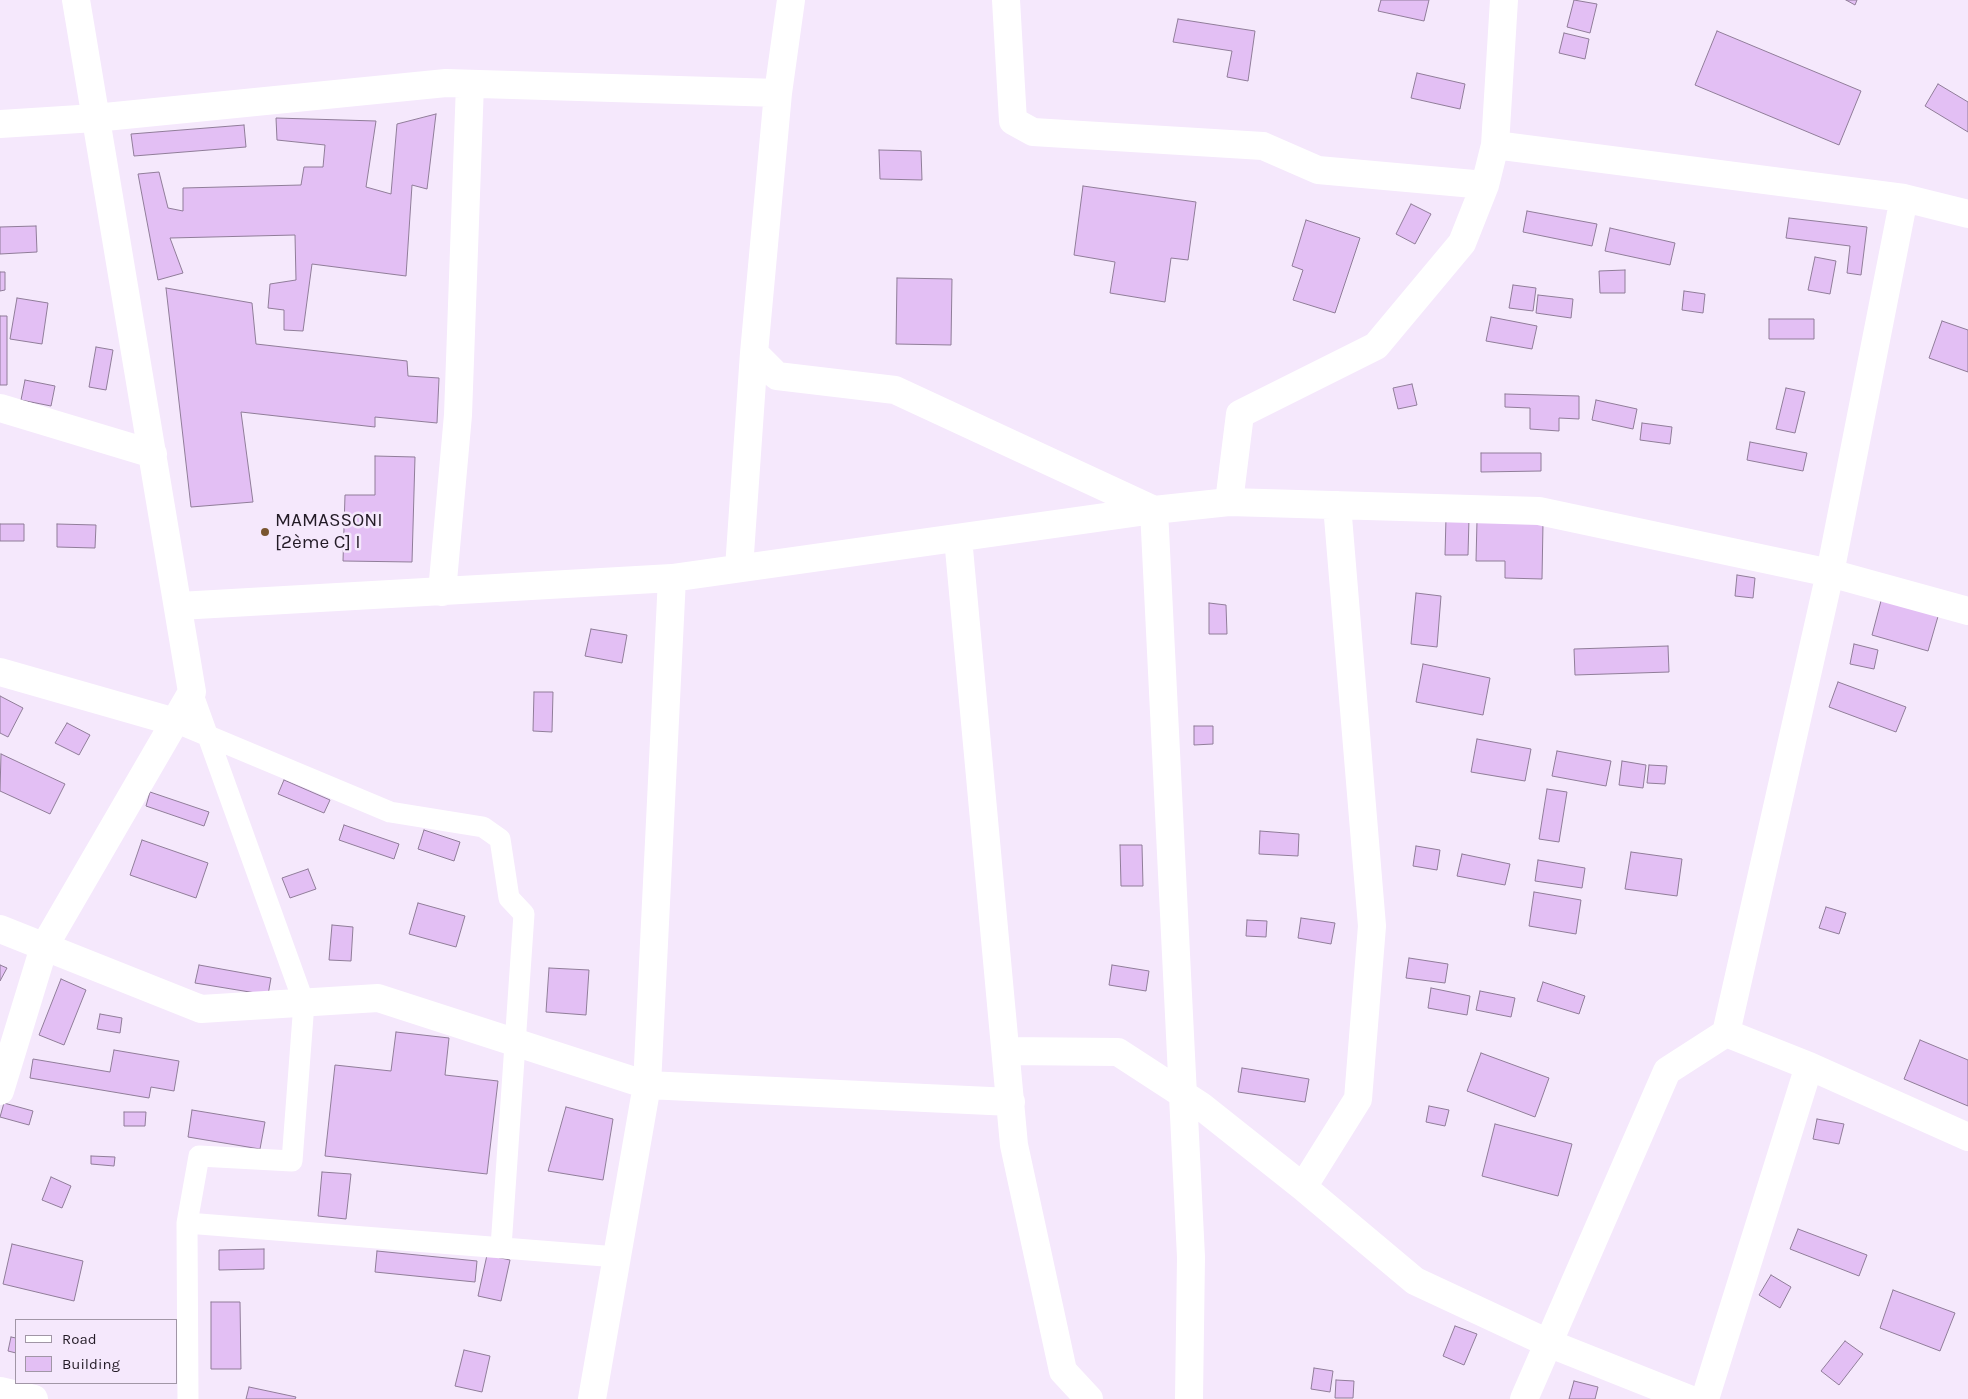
<!DOCTYPE html>
<meta charset="utf-8">
<style>
body{margin:0}
#map{position:relative;width:1968px;height:1399px;overflow:hidden;background:#f5e8fc;font-family:Karla,sans-serif}
canvas{display:block}
.legend{position:absolute;left:15px;top:1319px;width:162px;height:65px;box-sizing:border-box;background:#f5e8fc;border:1px solid #a196a6;margin:0;padding:6px 9px;list-style:none;font-size:15px;color:#231b26}
.legend li{display:flex;align-items:center;gap:10px;height:25px}
.legend b{width:25px;border:1px solid #a196a6}
</style>
<div id="map">
<canvas width="1968" height="1399"></canvas>
<ul class="legend">
<li><b style="height:6px;background:#fff"></b>Road</li>
<li><b style="height:14px;background:#e3bff4"></b>Building</li>
</ul>
</div>
<script>
const ctx = document.querySelector('canvas').getContext('2d');
ctx.lineJoin = 'round';
function fillPath(path, color) { ctx.fillStyle = color; ctx.fill(path, 'evenodd'); }
const toPath = rows => new Path2D(rows.map(r => 'M' + r).join(''));
function trace(path, color, width, dash) { ctx.strokeStyle = color; ctx.lineWidth = width; ctx.lineCap = dash ? 'butt' : 'round'; ctx.setLineDash(dash || []); ctx.stroke(path); }
function label(font, color, halo, rows, align = 'center') {
  ctx.font = font + ' Karla,sans-serif'; ctx.lineWidth = 5; ctx.setLineDash([]); ctx.textBaseline = 'middle'; ctx.strokeStyle = halo; ctx.fillStyle = color; for (const [text, x, y, turn = 0] of rows) {
    ctx.save(); ctx.translate(x, y); ctx.rotate((+turn || 0) * Math.PI / 180); ctx.textAlign = isNaN(turn) ? turn : align; if (halo) ctx.strokeText(text, 0, 0); ctx.fillText(text, 0, 0); ctx.restore();
  }
}
const building = toPath([
 [1381,0,1429,0,1424,21,1378,11,1381,0],
 [1574,0,1597,4,1590,33,1567,27,1574,0],
 [1846,0,1857,0,1855,5,1846,0],
 [1178,19,1255,31,1248,81,1227,77,1232,51,1173,42,1178,19],
 [1717,31,1861,91,1839,145,1695,85,1717,31],
 [1564,33,1589,39,1585,59,1559,53,1564,33],
 [1417,73,1465,84,1460,109,1411,98,1417,73],
 [1938,84,1968,102,1968,132,1925,106,1938,84],
 [436,114,427,189,412,185,406,276,312,264,303,331,284,330,284,310,268,308,270,284,296,280,295,235,170,238,183,273,158,280,138,174,159,172,168,208,183,211,183,188,301,185,304,167,323,167,325,145,277,140,276,118,376,121,366,187,391,194,397,124,436,114],
 [244,125,246,147,134,156,131,134,244,125],
 [879,150,921,151,922,180,880,179,879,150],
 [1083,186,1196,202,1188,260,1171,258,1165,302,1110,293,1115,262,1074,255,1083,186],
 [1411,204,1431,214,1415,244,1396,234,1411,204],
 [1527,211,1597,224,1592,246,1523,232,1527,211],
 [1789,218,1867,227,1861,275,1847,273,1850,246,1786,238,1789,218],
 [1306,220,1360,238,1335,313,1293,300,1303,270,1292,266,1306,220],
 [36,226,37,252,0,254,0,227,36,226],
 [1610,228,1675,243,1670,265,1605,251,1610,228],
 [1815,257,1836,261,1830,294,1808,290,1815,257],
 [1625,270,1625,293,1600,293,1599,271,1625,270],
 [0,272,5,272,5,290,0,291,0,272],
 [897,278,952,279,951,345,896,344,897,278],
 [1513,285,1536,288,1533,311,1509,308,1513,285],
 [166,288,252,303,256,344,407,361,408,376,439,378,437,423,375,417,375,427,241,412,253,502,191,507,166,288],
 [1684,291,1705,294,1703,313,1682,310,1684,291],
 [1538,295,1573,299,1571,318,1536,313,1538,295],
 [17,298,48,303,42,344,10,339,17,298],
 [0,316,7,316,7,385,0,385,0,316],
 [1491,317,1537,326,1532,349,1486,341,1491,317],
 [1769,319,1814,319,1814,339,1769,339,1769,319],
 [1942,321,1968,330,1968,372,1929,358,1942,321],
 [96,347,113,350,106,390,89,387,96,347],
 [25,380,55,386,51,406,21,400,25,380],
 [1412,384,1417,405,1398,409,1393,388,1412,384],
 [1786,388,1805,392,1795,433,1776,429,1786,388],
 [1505,394,1579,396,1579,419,1559,418,1559,431,1530,429,1530,408,1505,407,1505,394],
 [1596,400,1637,409,1633,429,1592,420,1596,400],
 [1642,423,1672,427,1670,444,1640,440,1642,423],
 [1750,442,1807,453,1803,471,1747,460,1750,442],
 [1481,453,1541,453,1541,471,1481,472,1481,453],
 [375,456,415,457,412,562,343,561,345,495,375,495,375,456],
 [1446,518,1469,518,1468,555,1445,555,1446,518],
 [1477,521,1543,523,1542,579,1505,578,1505,561,1476,561,1477,521],
 [0,524,24,524,24,541,0,541,0,524],
 [57,524,96,525,95,548,57,547,57,524],
 [1737,575,1755,578,1753,598,1735,596,1737,575],
 [1416,593,1441,596,1437,647,1411,644,1416,593],
 [1882,597,1939,613,1928,651,1872,635,1882,597],
 [1209,603,1226,605,1227,634,1209,634,1209,603],
 [591,629,627,635,622,663,585,656,591,629],
 [1854,644,1878,650,1874,669,1850,664,1854,644],
 [1668,646,1669,672,1575,675,1574,649,1668,646],
 [1423,664,1490,678,1483,715,1416,702,1423,664],
 [1838,682,1906,707,1896,732,1829,707,1838,682],
 [534,692,553,692,552,732,533,731,534,692],
 [0,696,23,708,8,737,0,733,0,696],
 [67,723,90,735,79,755,55,743,67,723],
 [1194,726,1213,726,1213,744,1194,745,1194,726],
 [1477,739,1531,749,1525,781,1471,772,1477,739],
 [1557,751,1611,761,1606,786,1552,776,1557,751],
 [1,754,65,784,50,814,0,791,1,754],
 [1622,761,1646,765,1643,788,1619,785,1622,761],
 [1649,765,1667,766,1665,784,1647,783,1649,765],
 [284,780,330,800,324,813,278,794,284,780],
 [1547,789,1567,792,1559,842,1539,839,1547,789],
 [150,792,209,812,204,826,146,806,150,792],
 [344,825,399,844,394,859,339,840,344,825],
 [424,830,460,842,454,861,418,849,424,830],
 [1260,831,1299,834,1298,856,1259,854,1260,831],
 [142,840,208,863,196,898,130,875,142,840],
 [1120,845,1142,845,1143,886,1121,886,1120,845],
 [1416,846,1440,850,1437,870,1413,866,1416,846],
 [1631,852,1682,859,1677,896,1625,889,1631,852],
 [1462,854,1510,864,1505,885,1457,876,1462,854],
 [1538,860,1585,868,1582,888,1535,881,1538,860],
 [308,869,316,889,290,898,282,878,308,869],
 [1534,892,1581,900,1576,934,1529,926,1534,892],
 [418,903,465,916,456,947,409,934,418,903],
 [1826,907,1846,913,1839,934,1819,928,1826,907],
 [1301,918,1335,923,1331,944,1298,938,1301,918],
 [1247,920,1267,921,1266,937,1246,936,1247,920],
 [332,925,353,927,351,961,329,960,332,925],
 [1409,958,1448,964,1445,983,1406,978,1409,958],
 [0,965,7,968,0,981,0,965],
 [199,965,271,978,268,995,195,983,199,965],
 [1112,965,1149,971,1146,991,1109,985,1112,965],
 [549,968,589,970,586,1015,546,1012,549,968],
 [61,979,86,990,64,1045,39,1035,61,979],
 [1543,982,1585,996,1579,1014,1537,1001,1543,982],
 [1431,988,1470,996,1467,1015,1428,1008,1431,988],
 [1480,991,1515,998,1511,1017,1476,1010,1480,991],
 [100,1014,122,1018,120,1033,97,1029,100,1014],
 [396,1032,449,1038,445,1075,498,1081,487,1174,325,1156,335,1065,391,1071,396,1032],
 [1920,1040,1968,1060,1968,1106,1904,1079,1920,1040],
 [114,1050,179,1061,174,1091,151,1087,149,1098,30,1078,33,1059,110,1072,114,1050],
 [1481,1053,1549,1078,1535,1117,1467,1091,1481,1053],
 [1242,1068,1309,1079,1305,1102,1238,1092,1242,1068],
 [4,1103,33,1111,29,1125,0,1117,4,1103],
 [1429,1106,1449,1110,1445,1126,1426,1122,1429,1106],
 [566,1107,613,1119,603,1180,548,1171,566,1107],
 [192,1110,265,1122,260,1149,188,1137,192,1110],
 [124,1112,146,1112,145,1126,124,1126,124,1112],
 [1817,1119,1844,1124,1839,1144,1813,1139,1817,1119],
 [1495,1124,1572,1144,1558,1196,1482,1176,1495,1124],
 [91,1156,115,1157,114,1166,91,1164,91,1156],
 [322,1172,351,1174,346,1219,318,1216,322,1172],
 [51,1177,71,1186,62,1208,42,1200,51,1177],
 [1798,1229,1867,1255,1859,1276,1790,1249,1798,1229],
 [12,1244,83,1261,74,1301,3,1284,12,1244],
 [264,1249,264,1269,219,1270,219,1250,264,1249],
 [377,1251,477,1261,475,1282,375,1272,377,1251],
 [487,1255,510,1260,501,1301,478,1296,487,1255],
 [1771,1275,1791,1287,1780,1308,1759,1295,1771,1275],
 [1893,1290,1955,1313,1940,1351,1880,1328,1893,1290],
 [211,1302,240,1302,241,1369,211,1369,211,1302],
 [1455,1326,1477,1334,1464,1365,1443,1356,1455,1326],
 [11,1337,16,1338,16,1353,8,1351,11,1337],
 [1845,1341,1863,1354,1839,1385,1821,1371,1845,1341],
 [464,1350,490,1356,482,1392,455,1386,464,1350],
 [1314,1368,1333,1371,1330,1392,1311,1389,1314,1368],
 [1336,1380,1354,1381,1353,1398,1335,1398,1336,1380],
 [1574,1381,1598,1387,1595,1399,1569,1399,1574,1381],
 [249,1387,296,1397,295,1399,246,1399,249,1387]
]);
const lane = toPath([
 [175,722,390,812,483,827,500,839,509,898,524,914,501,1247],
 [187,1223,617,1257],
 [188,1399,187,1223,199,1156,292,1161,304,1003,192,692]
]);
const street = toPath([
 [791,0,778,93,754,353,777,376,895,390,1154,510,1191,1257,1189,1399],
 [1006,0,1013,121,1033,132,1263,146,1318,170,1485,185],
 [0,124,95,118,446,83,778,93],
 [1495,145,1504,0],
 [0,408,153,454],
 [1229,502,1240,414,1376,346,1462,243,1485,185,1495,145,1904,198,1968,214],
 [958,538,1014,1145,1063,1371,1089,1399],
 [739,568,754,353],
 [442,592,458,415,470,84],
 [179,606,672,578,1154,510,1229,502,1539,511,1830,573,1968,611],
 [0,672,175,722],
 [0,929,201,1009,378,998,647,1085,1011,1102],
 [1726,1033,1809,1066,1968,1137],
 [1006,1051,1118,1052,1201,1106,1303,1187,1415,1281,1548,1343,1689,1399],
 [0,1091,44,947,192,692,76,0],
 [1303,1187,1358,1099,1372,926,1337,505],
 [0,1391,34,1399],
 [592,1399,647,1085,672,578],
 [1524,1399,1667,1071,1726,1033,1830,573,1904,198],
 [1705,1399,1809,1066]
]);
const markers = [
 [265,532,5,"#79552f"]
];
const poiNames = [
 ["MAMASSONI",275,521],
 ["[2ème C] I",275,543]
];
fillPath(building, '#e3bff4');
trace(building, '#907d99', 1);
trace(lane, '#fff', 21);
trace(street, '#fff', 28);
for (const [x, y, r, color] of markers) { const dot = new Path2D(); dot.arc(x, y, r, 0, 2 * Math.PI); ctx.fillStyle = color; ctx.fill(dot); trace(dot, '#f5e8fc', 2); }
label('19px', '#231b26', '#f5e8fc', poiNames, 'left');
</script>
